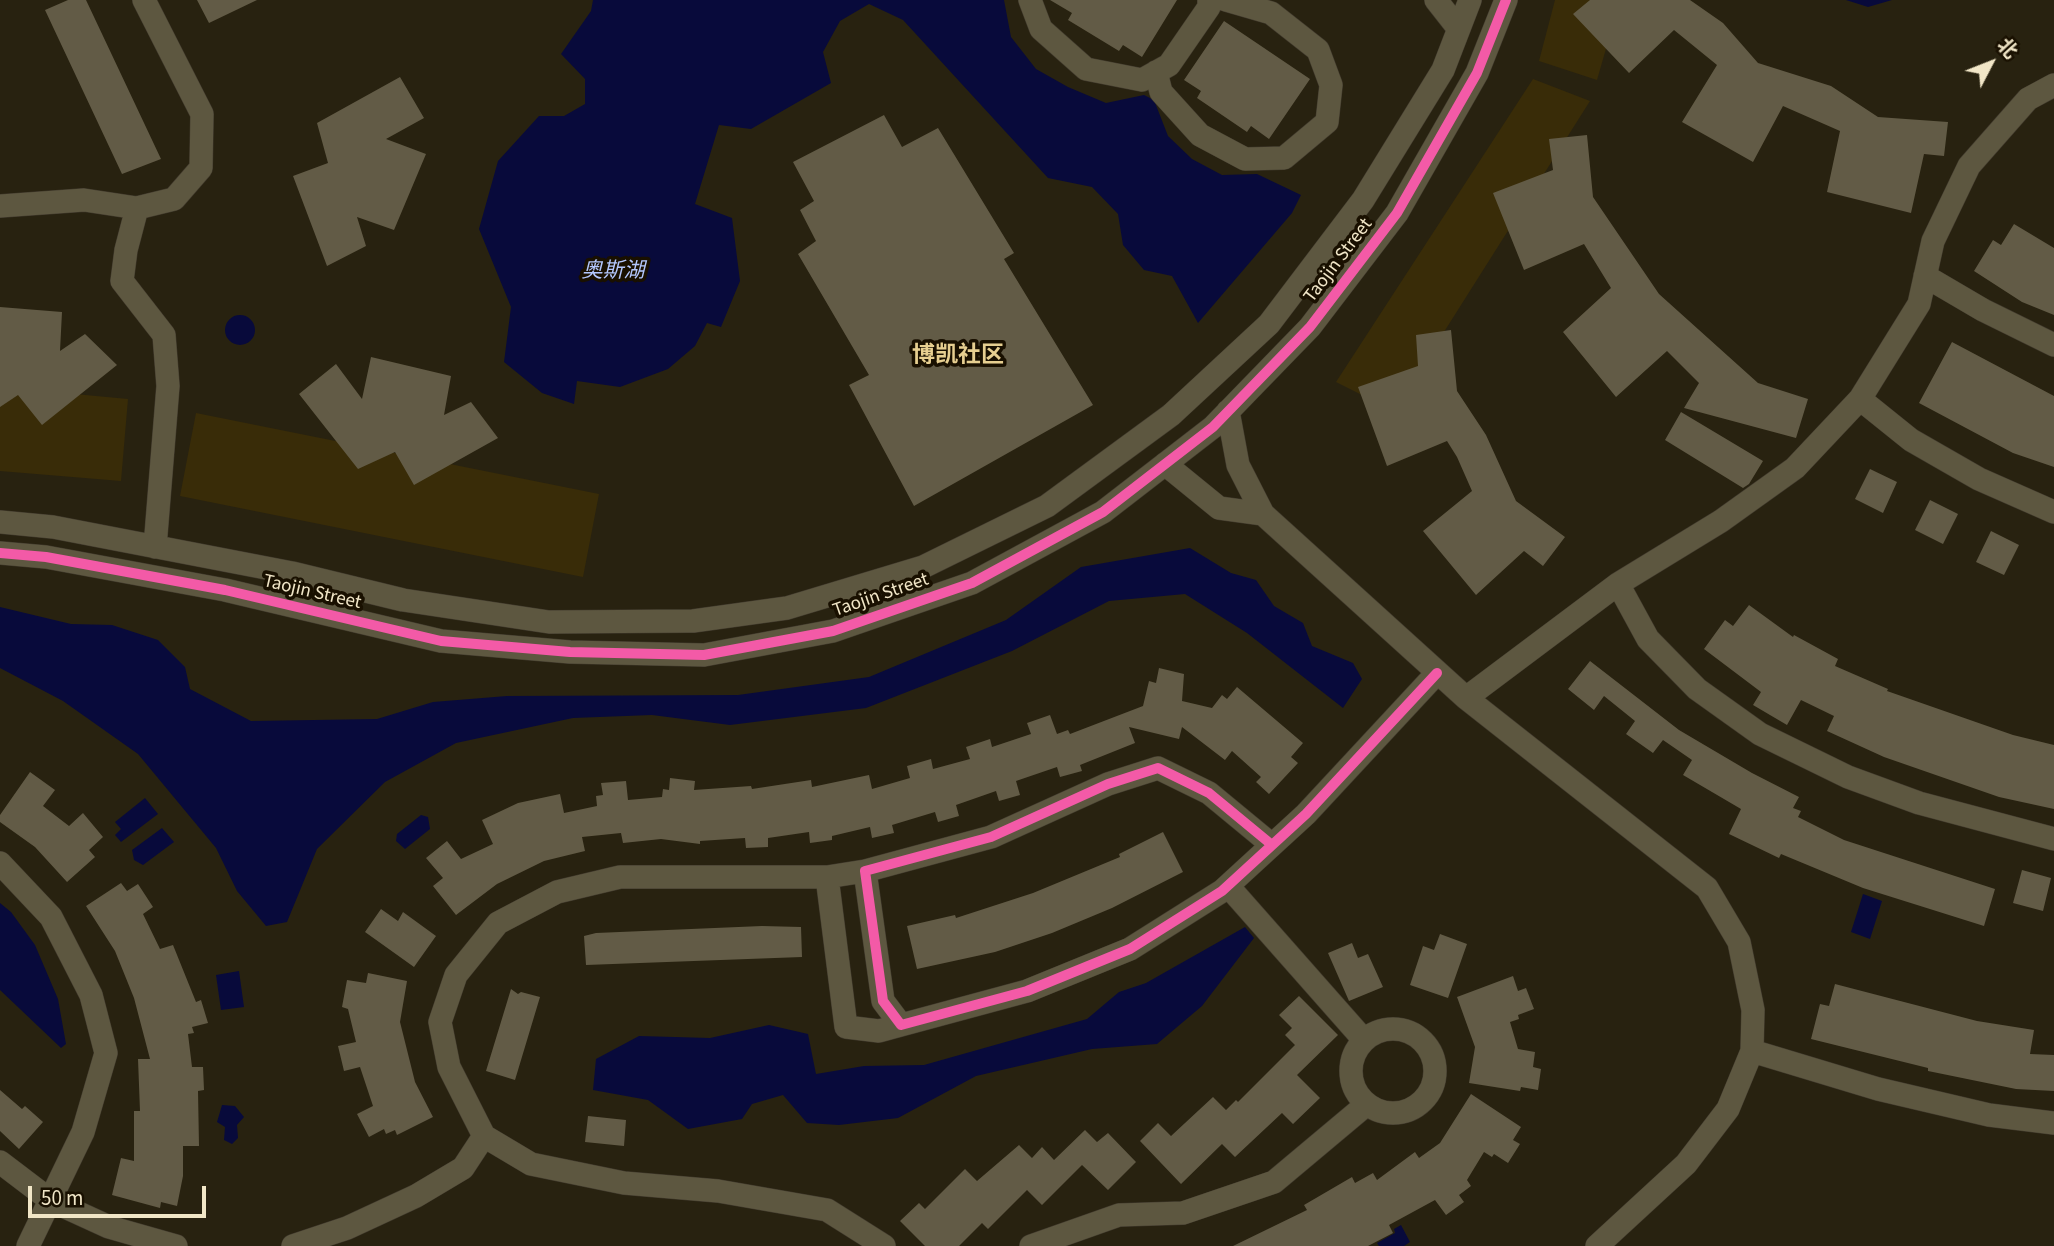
<!DOCTYPE html>
<meta charset="utf-8">
<style>
body{margin:0}
#map{position:relative;width:2054px;height:1246px;overflow:hidden;background:#282210;font-family:"Source Sans 3","Noto Sans SC",sans-serif}
canvas{display:block}
.north{position:absolute;left:1956px;top:28px;width:70px;height:70px;-webkit-text-stroke:5px #191000;paint-order:stroke;rotate:48deg;font-size:19px;font-weight:700;line-height:28px;text-align:center;color:#f1e6c7}
.north::after{content:'';display:block;margin:auto;width:24px;height:32px;background:#f1e6c7;clip-path:polygon(50% 0,100% 100%,50% 72%,0 100%)}
.scale{position:absolute;left:28px;top:1186px;width:178px;height:32px;box-sizing:border-box;border:4px solid #f1e6c7;border-top:0;padding-left:9px;font-size:21px;line-height:24px;white-space:nowrap;color:#f1e6c7;-webkit-text-stroke:5px #191000;paint-order:stroke}
</style>
<div id="map">
<canvas width="2054" height="1246"></canvas>
<div class="north">北</div>
<div class="scale">50 m</div>
</div>
<script>
const ctx = document.querySelector('canvas').getContext('2d');
ctx.lineJoin = 'round';
function fillPath(path, color) { ctx.fillStyle = color; ctx.fill(path, 'evenodd'); }
const toPath = rows => new Path2D(rows.map(r => 'M' + r).join(''));
function trace(path, color, width, dash) { ctx.strokeStyle = color; ctx.lineWidth = width; ctx.lineCap = dash ? 'butt' : 'round'; ctx.setLineDash(dash || []); ctx.stroke(path); }
function label(font, color, halo, rows, align = 'center') {
  ctx.font = font + ' "Source Sans 3","Noto Sans SC",sans-serif'; ctx.lineWidth = 7; ctx.setLineDash([]); ctx.textBaseline = 'middle'; ctx.strokeStyle = halo; ctx.fillStyle = color; for (const [text, x, y, turn = 0] of rows) {
    ctx.save(); ctx.translate(x, y); ctx.rotate((+turn || 0) * Math.PI / 180); ctx.textAlign = isNaN(turn) ? turn : align; if (halo) ctx.strokeText(text, 0, 0); ctx.fillText(text, 0, 0); ctx.restore();
  }
}
const built = toPath([
 [1555,0,1620,0,1597,80,1539,61],
 [1533,79,1590,101,1394,411,1336,382],
 [0,387,128,399,121,481,0,471],
 [196,413,599,494,583,577,180,496]
]);
const water = toPath([
 [593,0,1004,0,1011,37,1036,69,1068,87,1106,103,1144,95,1154,100,1168,136,1192,159,1222,175,1257,174,1301,195,1292,213,1198,323,1172,276,1144,270,1123,245,1118,214,1092,187,1048,178,903,20,869,4,840,21,823,52,831,83,751,129,719,125,695,204,732,218,740,281,721,327,707,323,695,346,668,369,620,387,577,381,574,404,542,393,504,362,511,307,479,229,498,161,539,116,564,116,585,104,585,79,561,54,591,11],
 [1846,0,1892,0,1868,7],
 '225 330a15 15 0 1 1 30 0a15 15 0 1 1-30 0Z',
 [1190,548,1231,573,1256,580,1274,606,1303,623,1312,646,1353,663,1362,679,1343,708,1247,633,1185,594,1109,601,1012,651,866,708,730,725,652,715,573,718,456,743,385,782,317,849,287,922,266,926,237,891,216,848,138,754,63,701,0,668,0,607,71,624,112,625,158,640,185,667,190,689,251,721,377,719,433,702,507,696,738,695,869,677,1006,620,1081,567],
 [145,798,158,814,121,842,115,835,121,829,115,822],
 [421,815,428,817,430,829,405,849,396,841,397,834],
 [162,828,174,842,143,865,134,860,132,850],
 [1863,894,1882,901,1870,939,1851,932],
 [0,903,11,912,35,945,58,999,66,1044,61,1048,0,990],
 [1245,927,1254,938,1202,1006,1157,1044,1092,1049,976,1076,898,1118,839,1125,807,1123,783,1095,752,1104,742,1119,688,1129,648,1100,593,1090,596,1059,639,1036,710,1038,769,1025,808,1034,816,1074,864,1066,924,1065,1087,1019,1119,992,1146,983],
 [239,971,244,1007,221,1010,216,975],
 [222,1105,235,1106,244,1117,237,1125,238,1138,232,1144,224,1140,225,1127,217,1122],
 [1401,1225,1410,1242,1404,1246,1379,1246,1377,1243,1395,1233,1394,1229]
]);
const building = toPath([
 [68,0,86,0,161,159,122,174,45,10],
 [197,0,257,0,209,23],
 [1050,0,1177,0,1142,57,1123,45,1119,51,1068,20,1072,13],
 [1590,0,1690,0,1723,23,1758,63,1831,86,1878,117,1948,122,1944,156,1924,154,1911,213,1827,192,1840,131,1783,106,1753,162,1682,122,1717,65,1674,30,1629,73,1573,14],
 [1224,21,1310,79,1269,139,1251,126,1247,132,1197,98,1201,91,1184,80],
 [400,77,424,118,386,139,426,154,394,230,357,217,366,246,327,266,293,176,328,163,317,123],
 [884,115,902,147,938,128,1014,253,1004,259,1093,405,914,506,849,385,869,375,798,254,816,241,800,210,814,201,793,162],
 [1587,135,1593,197,1659,294,1758,383,1808,399,1796,438,1684,408,1699,383,1667,351,1616,397,1563,332,1611,288,1584,244,1524,270,1493,193,1553,170,1549,139],
 [2014,224,2054,248,2054,315,2022,302,1974,271,1993,240,2001,245],
 [0,307,62,312,60,351,85,334,117,365,42,425,18,395,0,407],
 [1451,330,1457,391,1486,435,1516,501,1565,537,1543,566,1524,551,1476,595,1423,531,1472,491,1457,457,1447,441,1387,466,1358,387,1418,366,1416,335],
 [1952,342,2054,396,2054,467,2013,453,1919,403],
 [371,357,451,376,444,415,471,402,498,438,414,485,395,452,358,469,299,394,336,364,362,399],
 [1681,412,1763,461,1749,484,1743,488,1665,440],
 [1870,469,1897,482,1883,513,1855,499],
 [1930,500,1958,514,1943,544,1915,530],
 [1991,531,2019,545,2004,575,1976,562],
 [1749,605,1793,637,1794,635,1838,659,1835,666,1888,689,1887,691,2013,735,2054,745,2054,809,1999,797,1884,757,1827,731,1834,716,1801,700,1787,725,1753,705,1761,692,1704,649,1725,620,1733,626],
 [1590,661,1679,730,1752,773,1799,797,1793,808,1801,811,1798,817,1844,840,1995,889,1984,926,1863,888,1781,854,1779,858,1729,834,1741,809,1683,775,1692,760,1663,740,1653,753,1626,734,1635,721,1604,696,1594,710,1568,689],
 [1159,668,1184,674,1182,701,1212,708,1222,695,1227,699,1237,687,1303,743,1291,757,1298,763,1269,794,1256,782,1261,777,1232,751,1225,760,1182,727,1179,739,1129,727,1135,743,1080,765,1082,771,1060,777,1057,767,1016,781,1020,795,999,801,996,791,956,805,959,816,938,822,935,812,892,825,894,833,872,838,870,827,832,836,832,840,810,843,809,832,768,838,768,847,746,848,745,838,700,841,700,844,661,839,623,843,621,833,582,837,585,851,544,861,497,884,456,915,433,886,443,878,426,858,447,841,461,859,493,844,482,820,518,803,560,794,564,813,597,806,596,796,603,795,601,783,626,781,628,800,662,797,663,789,669,790,670,778,695,781,694,790,751,786,752,789,811,780,812,787,869,775,872,789,910,778,907,766,931,759,933,769,970,759,966,747,990,739,992,747,1031,734,1027,723,1050,715,1057,734,1068,730,1070,734,1143,706,1149,681,1156,683],
 [30,772,55,790,43,806,69,826,83,813,103,837,89,850,95,857,67,882,35,847,0,822,0,815],
 [1163,832,1183,872,1112,908,1052,933,995,952,917,969,907,926,955,915,956,918,1033,893,1120,857,1119,854],
 [2022,870,2051,878,2043,911,2013,903],
 [121,883,127,891,138,884,153,907,143,914,160,949,173,945,196,1002,201,1000,208,1023,192,1027,194,1033,188,1034,192,1067,203,1067,204,1090,198,1091,199,1146,183,1146,183,1176,177,1206,161,1202,160,1208,112,1195,121,1158,134,1161,134,1111,140,1111,138,1059,150,1059,134,998,115,951,86,906],
 [381,909,398,921,403,912,436,936,414,967,365,932],
 [762,926,801,927,802,957,586,965,584,936,596,933],
 [1440,934,1467,944,1448,998,1410,985,1423,946,1434,950],
 [1352,943,1358,958,1368,954,1383,987,1349,1001,1328,953],
 [368,973,407,981,400,1022,415,1082,433,1117,397,1135,395,1130,386,1134,384,1129,369,1137,357,1114,373,1106,360,1067,344,1071,338,1046,356,1042,348,1009,342,1007,347,980,366,983],
 [1513,976,1518,991,1526,988,1534,1009,1518,1015,1519,1019,1510,1022,1518,1049,1535,1052,1533,1067,1541,1069,1538,1090,1521,1087,1520,1091,1469,1083,1475,1047,1457,997],
 [1835,984,1977,1021,2034,1030,2030,1054,2054,1055,2054,1091,2016,1089,1928,1071,1928,1068,1811,1039,1820,1004,1829,1006],
 [511,989,518,994,521,992,540,997,515,1080,486,1071],
 [1299,996,1338,1035,1297,1075,1320,1098,1293,1124,1282,1113,1235,1157,1222,1144,1181,1184,1140,1141,1158,1123,1171,1136,1213,1097,1226,1110,1236,1100,1238,1102,1295,1045,1285,1035,1292,1028,1279,1015],
 [0,1090,22,1109,25,1106,43,1122,19,1149,0,1131],
 [1471,1094,1521,1127,1513,1140,1520,1144,1508,1163,1494,1154,1492,1157,1484,1152,1467,1180,1471,1186,1459,1195,1464,1202,1446,1215,1435,1200,1389,1225,1393,1233,1368,1246,1233,1246,1307,1210,1304,1205,1352,1177,1355,1183,1373,1173,1377,1180,1415,1152,1419,1158,1440,1143],
 [588,1116,626,1120,624,1146,585,1142],
 [1085,1130,1097,1142,1108,1133,1136,1162,1108,1190,1082,1165,1042,1205,1027,1190,988,1229,982,1223,959,1246,925,1246,900,1221,919,1203,925,1209,965,1169,977,1181,1019,1145,1032,1158,1042,1147,1054,1160]
]);
const minor = toPath([
 [1030,0,1041,29,1086,69,1142,80,1169,65,1209,7,1209,0],
 [1436,0,1458,28],
 [1156,72,1161,92,1200,135,1245,159,1284,158,1327,122,1331,85,1318,50,1271,13,1226,0],
 [0,206,84,200,137,208,174,199,201,168,202,114,144,0],
 [137,208,126,250,122,281,164,335,168,386,155,547],
 [1925,276,1983,310,2054,345],
 [1860,399,1911,440,1979,479,2054,512],
 [1228,411,1238,465,1263,514,1466,698,1618,584,1721,521,1795,468,1860,399,1919,304,1933,241,1969,166,2028,99,2054,85],
 [1165,464,1219,508,1263,514],
 [0,522,53,527,292,573,403,600,549,622,693,621,787,608,923,567,1047,506,1171,415,1269,324,1363,200,1443,70,1470,0],
 [0,553,46,557,225,590,441,641,570,652,704,655,833,631,972,583,1103,512,1213,427,1310,327,1397,213,1477,73,1506,0],
 [1618,584,1648,639,1697,689,1760,734,1848,777,1919,803,2054,839],
 [1466,698,1707,888,1739,942,1753,1010,1752,1051,1878,1089,1989,1115,2054,1123],
 [1272,845,1209,793,1158,768,1108,784,991,837,865,871,883,1001,901,1025,1027,991,1130,949,1222,891,1306,814,1437,673],
 [0,863,51,917,91,995,106,1053,83,1132,28,1246],
 [865,871,827,877,846,1027,879,1031,901,1025],
 [827,877,620,877,557,892,498,923,456,975,440,1022,449,1067,484,1136,531,1164,624,1183,718,1191,827,1210,884,1246],
 [1228,886,1364,1040],
 '1351 1071a42 42 0 1 1 84 0a42 42 0 1 1-84 0Z',
 [0,1162,50,1200,109,1227,176,1246],
 [293,1246,347,1228,416,1196,463,1168,484,1136],
 [1031,1246,1119,1215,1183,1213,1274,1182,1367,1104],
 [1597,1246,1686,1164,1728,1109,1752,1051]
]);
const cycleway = toPath([
 [0,553,46,557,225,590,441,641,570,652,704,655,833,631,972,583,1103,512,1213,427,1310,327,1397,213,1477,73,1506,0],
 [1272,845,1209,793,1158,768,1108,784,991,837,865,871,883,1001,901,1025,1027,991,1130,949,1222,891,1306,814,1437,673]
]);
const streetNames = [
 ["Taojin Street",1339,261,-53],
 ["Taojin Street",312,593,13],
 ["Taojin Street",881,596,-19]
];
const waterNames = [
 ["奥斯湖",613,272]
];
const quarterNames = [
 ["博凯社区",958,357]
];
fillPath(built, '#392c08');
fillPath(water, '#080a3b');
fillPath(building, '#625b46');
trace(minor, '#423b2e', 24);
trace(minor, '#5d5740', 23);
trace(cycleway, '#f35aa7', 10);
label('19px', '#f1e6c7', '#191000', streetNames);
label('italic 21px', '#b3c7fd', '#191000', waterNames);
label('bold 23px', '#e7cf90', '#191000', quarterNames);
</script>
